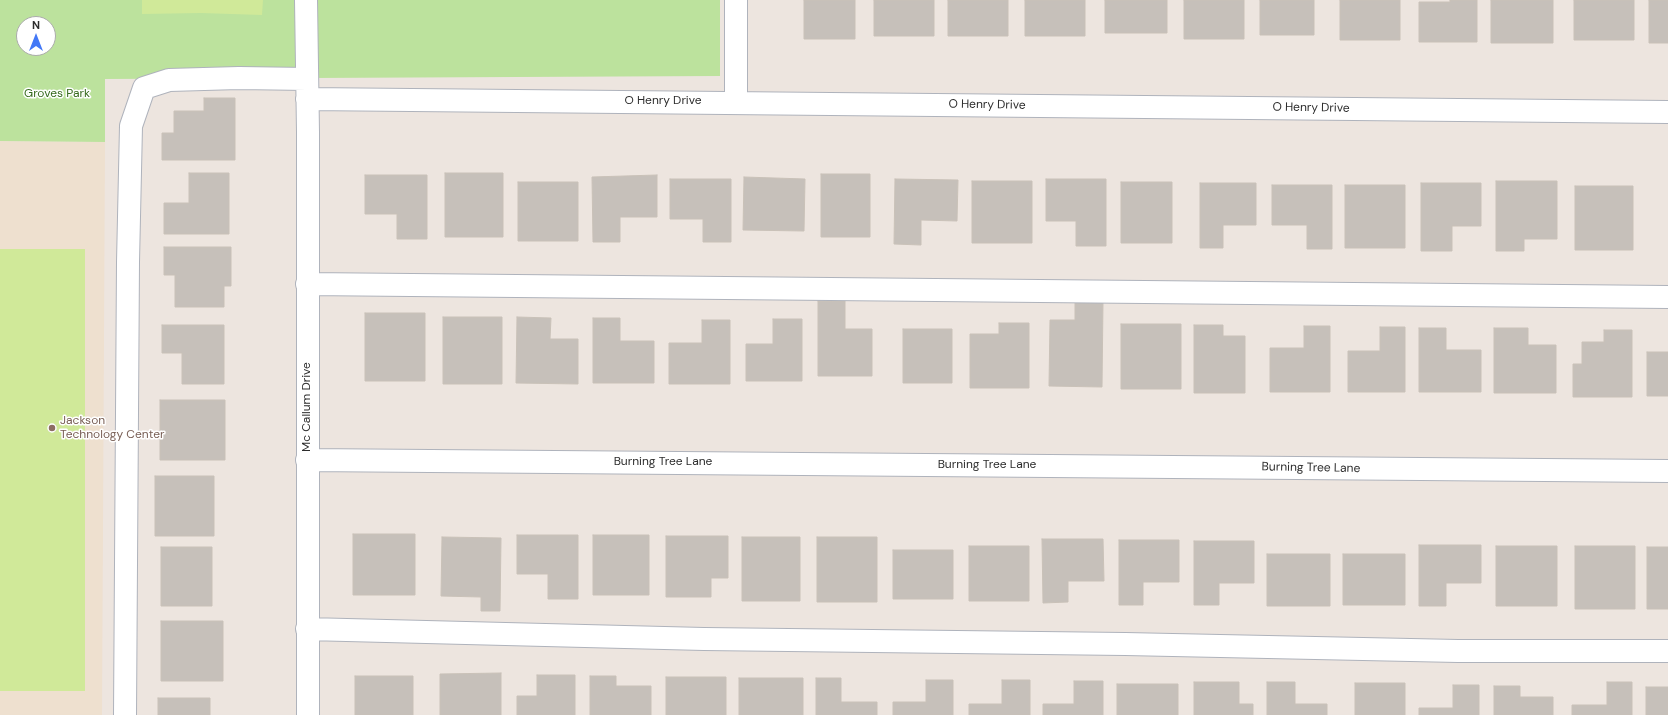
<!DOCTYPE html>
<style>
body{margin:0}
#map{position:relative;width:1668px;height:715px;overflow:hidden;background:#ede5df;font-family:"DM Sans",sans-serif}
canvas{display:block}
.north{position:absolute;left:16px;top:16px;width:40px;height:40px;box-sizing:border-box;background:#fff;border:1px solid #ababab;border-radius:50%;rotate:0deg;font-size:11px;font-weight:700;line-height:16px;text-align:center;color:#2c2c2c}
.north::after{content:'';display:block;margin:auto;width:14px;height:18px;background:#4378f6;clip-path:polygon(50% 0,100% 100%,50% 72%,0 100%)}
</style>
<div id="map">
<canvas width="1668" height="715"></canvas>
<div class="north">N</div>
</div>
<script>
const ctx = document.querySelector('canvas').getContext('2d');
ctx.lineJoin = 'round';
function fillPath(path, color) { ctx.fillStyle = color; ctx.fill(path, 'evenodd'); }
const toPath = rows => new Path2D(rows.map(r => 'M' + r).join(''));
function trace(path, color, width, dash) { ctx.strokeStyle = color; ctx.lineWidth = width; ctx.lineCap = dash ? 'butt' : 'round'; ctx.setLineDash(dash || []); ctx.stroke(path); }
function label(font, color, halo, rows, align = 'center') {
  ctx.font = font + ' "DM Sans",sans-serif'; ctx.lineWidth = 3; ctx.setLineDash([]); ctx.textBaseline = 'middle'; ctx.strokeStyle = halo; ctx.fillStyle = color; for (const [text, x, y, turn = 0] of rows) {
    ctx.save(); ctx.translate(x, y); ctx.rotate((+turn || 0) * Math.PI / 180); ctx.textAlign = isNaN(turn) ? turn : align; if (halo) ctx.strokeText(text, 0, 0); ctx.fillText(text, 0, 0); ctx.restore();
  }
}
const education = toPath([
 [0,141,105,142,102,715,0,715]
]);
const green = toPath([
 [0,0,720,0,720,76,105,79,105,142,0,141],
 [24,24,48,24,48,48,24,48]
]);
const pitch = toPath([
 [142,0,263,0,262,15,201,13,142,14],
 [0,249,85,249,85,691,0,691]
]);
const building = toPath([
 [804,0,855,0,855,39,804,39,804,0],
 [874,0,934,0,934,36,874,36,874,0],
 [948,0,1008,0,1008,36,948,36,948,0],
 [1025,0,1085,0,1085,36,1025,36,1025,0],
 [1105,0,1167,0,1167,33,1105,33,1105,0],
 [1184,0,1244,0,1244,39,1184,39,1184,0],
 [1260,0,1314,0,1314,35,1260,35,1260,0],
 [1340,0,1400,0,1400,40,1340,40,1340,0],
 [1450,0,1477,0,1477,42,1419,42,1419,2,1450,2,1450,0],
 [1491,0,1553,0,1553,43,1491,43,1491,0],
 [1574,0,1634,0,1634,40,1574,40,1574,0],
 [1649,0,1668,0,1668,43,1649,43,1649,0],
 [204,98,235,98,235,160,162,160,162,133,174,133,174,111,204,111,204,98],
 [189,173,229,173,229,234,164,234,164,203,189,203,189,173],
 [445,173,503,173,503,237,445,237,445,173],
 [821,174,870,174,870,237,821,237,821,174],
 [365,175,427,175,427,239,397,239,397,214,365,214,365,175],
 [657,175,657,217,620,217,620,242,593,242,592,177,657,175],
 [744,177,805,179,804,231,743,230,744,177],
 [670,179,731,179,731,242,703,242,703,219,670,219,670,179],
 [895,179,958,180,957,221,921,220,921,245,894,244,895,179],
 [1046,179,1106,179,1106,246,1076,246,1076,221,1046,221,1046,179],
 [972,181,1032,181,1032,243,972,243,972,181],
 [1496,181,1557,181,1557,239,1524,239,1524,251,1496,251,1496,181],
 [518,182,578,182,578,241,518,241,518,182],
 [1121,182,1172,182,1172,243,1121,243,1121,182],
 [1200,183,1256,183,1256,225,1223,225,1223,248,1200,248,1200,183],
 [1421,183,1481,183,1481,226,1452,226,1452,251,1421,251,1421,183],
 [1272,185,1332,185,1332,249,1307,249,1307,225,1272,225,1272,185],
 [1345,185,1405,185,1405,248,1345,248,1345,185],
 [1575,186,1633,186,1633,250,1575,250,1575,186],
 [164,247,231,247,231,286,224,286,224,307,175,307,175,275,164,275,164,247],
 [818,301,845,301,845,329,872,329,872,376,818,376,818,301],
 [1075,301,1103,301,1102,387,1049,386,1050,320,1075,320,1075,301],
 [365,313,425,313,425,381,365,381,365,313],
 [443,317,502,317,502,384,443,384,443,317],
 [517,317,551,318,550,339,578,339,578,384,516,383,517,317],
 [593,318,620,318,620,341,654,341,654,383,593,383,593,318],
 [773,319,802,319,802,381,746,381,746,344,773,344,773,319],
 [702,320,730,320,730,384,669,384,669,343,702,343,702,320],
 [999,323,1029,323,1029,388,970,388,970,334,999,334,999,323],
 [1121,324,1181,324,1181,389,1121,389,1121,324],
 [162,325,224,325,224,384,182,384,182,353,162,353,162,325],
 [1194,325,1223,325,1223,336,1245,336,1245,393,1194,393,1194,325],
 [1304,326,1330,326,1330,392,1270,392,1270,348,1304,348,1304,326],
 [1380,327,1405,327,1405,392,1348,392,1348,351,1380,351,1380,327],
 [1419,328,1446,328,1446,350,1481,350,1481,392,1419,392,1419,328],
 [1494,328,1528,328,1528,345,1556,345,1556,393,1494,393,1494,328],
 [903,329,952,329,952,383,903,383,903,329],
 [1604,330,1632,330,1632,397,1573,397,1573,364,1582,364,1582,342,1604,342,1604,330],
 [1647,352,1668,352,1668,396,1647,396,1647,352],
 [160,400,225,400,225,460,160,460,160,400],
 [155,476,214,476,214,536,155,536,155,476],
 [353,534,415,534,415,595,353,595,353,534],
 [517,535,578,535,578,599,548,599,548,574,517,574,517,535],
 [593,535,649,535,649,595,593,595,593,535],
 [666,536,728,536,728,578,711,578,711,597,666,597,666,536],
 [442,537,501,538,500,611,481,611,481,597,441,596,442,537],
 [742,537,800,537,800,601,742,601,742,537],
 [817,537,877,537,877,602,817,602,817,537],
 [1042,539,1103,539,1104,581,1068,581,1068,602,1043,603,1042,539],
 [1119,540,1179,540,1179,582,1143,582,1143,605,1119,605,1119,540],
 [1194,541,1254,541,1254,583,1219,583,1219,605,1194,605,1194,541],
 [1419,545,1481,545,1481,583,1446,583,1446,606,1419,606,1419,545],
 [969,546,1029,546,1029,601,969,601,969,546],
 [1496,546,1557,546,1557,606,1496,606,1496,546],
 [1575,546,1635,546,1635,609,1575,609,1575,546],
 [161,547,212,547,212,606,161,606,161,547],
 [1647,547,1668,547,1668,609,1647,609,1647,547],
 [893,550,953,550,953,599,893,599,893,550],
 [1267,554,1330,554,1330,606,1267,606,1267,554],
 [1343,554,1405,554,1405,605,1343,605,1343,554],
 [161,621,223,621,223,681,161,681,161,621],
 [501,673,501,715,440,715,440,674,501,673],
 [537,675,575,675,575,715,517,715,517,696,537,696,537,675],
 [355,676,413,676,413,715,355,715,355,676],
 [590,676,616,676,616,686,651,686,651,715,590,715,590,676],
 [666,677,726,677,726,715,666,715,666,677],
 [739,678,803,678,803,715,739,715,739,678],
 [816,678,841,678,841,702,877,702,877,715,816,715,816,678],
 [926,680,953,680,953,715,893,715,893,702,926,702,926,680],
 [1002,680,1030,680,1030,715,969,715,969,704,1002,704,1002,680],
 [1074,681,1103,681,1103,715,1043,715,1043,704,1074,704,1074,681],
 [1194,682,1239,682,1239,704,1253,704,1253,715,1194,715,1194,682],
 [1267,682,1295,682,1295,704,1327,704,1327,715,1267,715,1267,682],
 [1607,682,1632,682,1632,715,1572,715,1572,705,1607,705,1607,682],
 [1355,683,1405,683,1405,715,1355,715,1355,683],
 [1117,684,1178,684,1178,715,1117,715,1117,684],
 [1453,685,1479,685,1479,715,1419,715,1419,708,1453,708,1453,685],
 [1494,686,1520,686,1520,697,1553,697,1553,715,1494,715,1494,686],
 [1646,687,1668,687,1668,715,1646,715,1646,687],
 [158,698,210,698,210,715,158,715,158,698]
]);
const minor = toPath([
 [306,0,308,132,308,715],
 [307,99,1668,112],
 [736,102,736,0],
 [307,284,1668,297],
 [307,460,1668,471],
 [307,629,704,639,1125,644,1458,651,1668,651],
 [125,715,128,262,131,126,144,88,169,80,239,78,307,79]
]);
const markers = [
 [52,428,4,"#8d6e63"]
];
const parkNames = [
 ["Groves Park",57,94]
];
const streetNames = [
 ["O Henry Drive",663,101],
 ["O Henry Drive",987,105,1],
 ["O Henry Drive",1311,108,1],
 ["Mc Callum Drive",307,407,-90],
 ["Burning Tree Lane",663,462],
 ["Burning Tree Lane",987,465],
 ["Burning Tree Lane",1311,468,1]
];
const educationNames = [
 ["Jackson",60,421],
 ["Technology Center",60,435]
];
fillPath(education, '#eee0cf');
fillPath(green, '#bce29d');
fillPath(pitch, '#d0e999');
fillPath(building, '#c6c0ba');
trace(building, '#c9c1b8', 1);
trace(minor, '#afb3bc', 24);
trace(minor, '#fff', 22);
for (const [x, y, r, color] of markers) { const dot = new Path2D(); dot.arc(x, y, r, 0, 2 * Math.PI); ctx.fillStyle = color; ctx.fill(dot); trace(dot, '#fff', 1.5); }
label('12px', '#35691c', '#fff', parkNames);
label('12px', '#2c2c2c', '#fff', streetNames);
label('12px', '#785e54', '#fff', educationNames, 'left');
</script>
